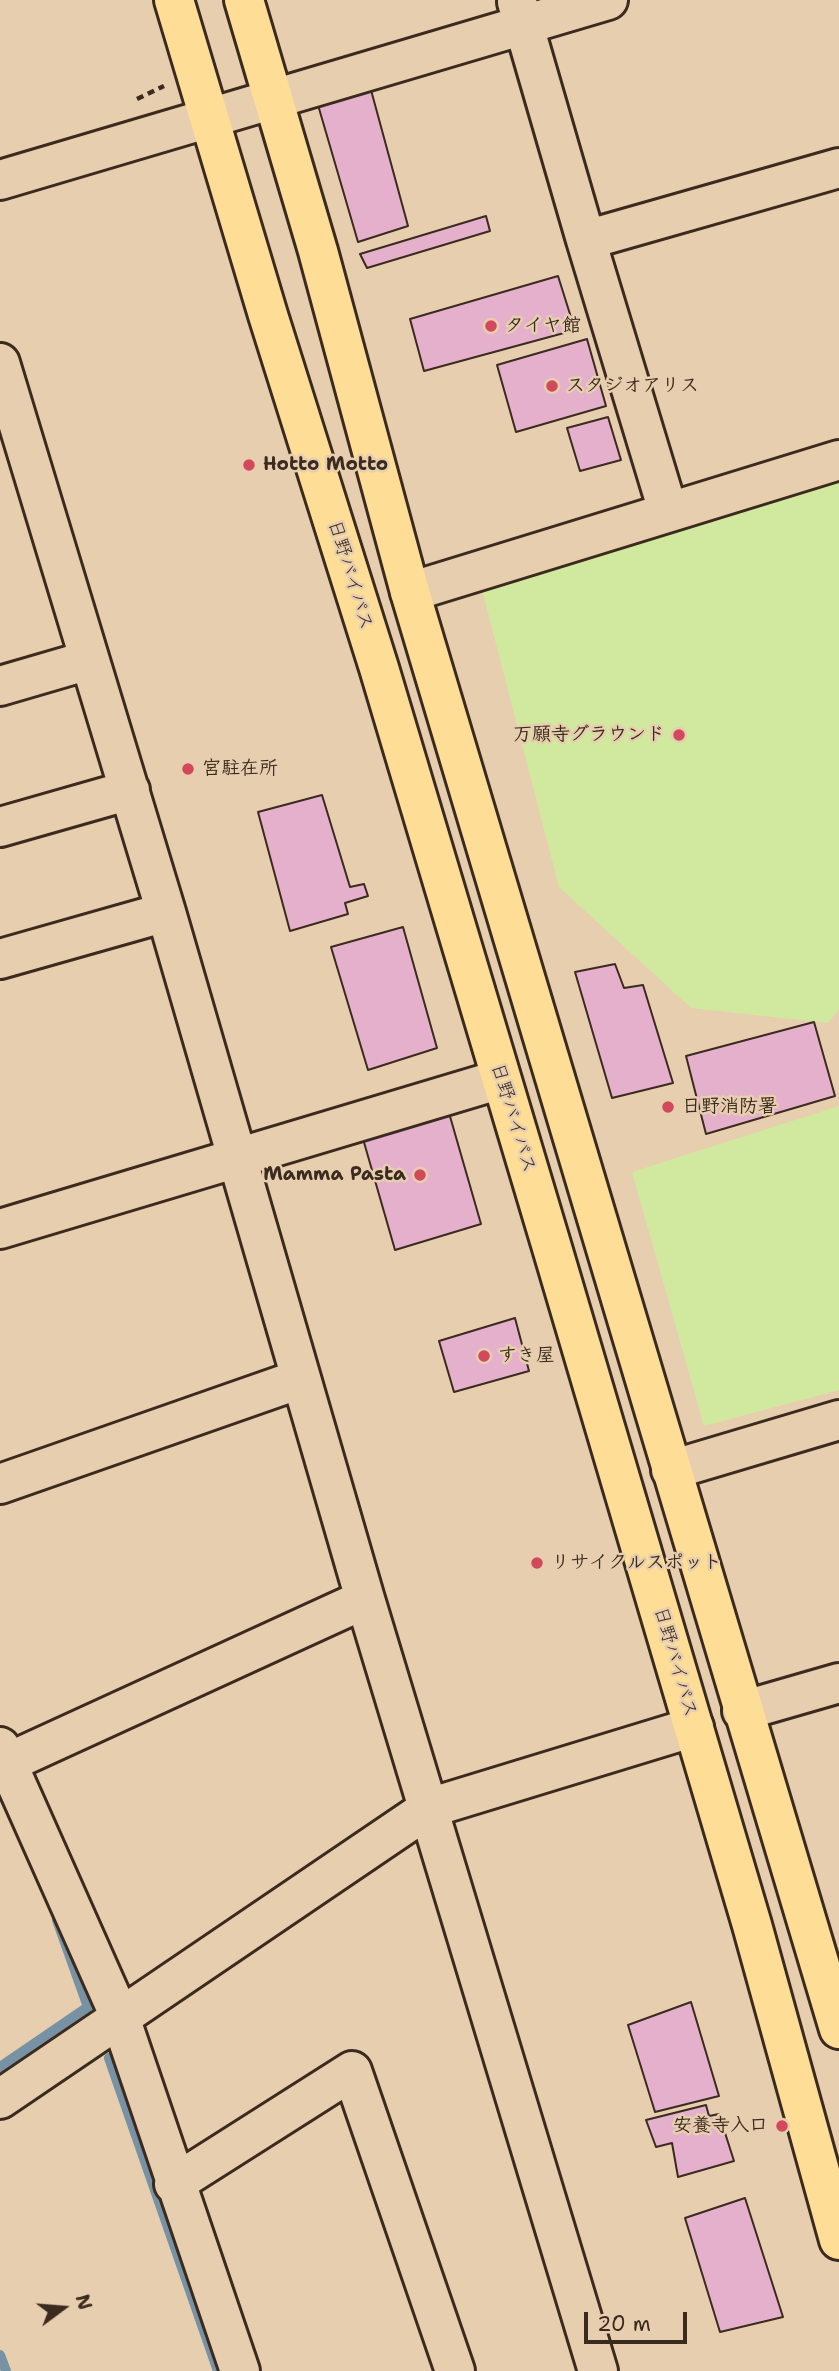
<!DOCTYPE html>
<meta charset="utf-8">
<style>
body{margin:0}
#map{position:relative;width:839px;height:2371px;overflow:hidden;background:#e6ceaf;font-family:"Shantell Sans",sans-serif}
canvas{display:block}
.north{position:absolute;left:28px;top:2273px;width:70px;height:70px;-webkit-text-stroke:5px #e6ceaf;paint-order:stroke;rotate:74deg;font-size:19px;font-weight:700;line-height:28px;text-align:center;color:#3b2a1e}
.north::after{content:'';display:block;margin:auto;width:24px;height:32px;background:#3b2a1e;clip-path:polygon(50% 0,100% 100%,50% 72%,0 100%)}
.scale{position:absolute;left:584px;top:2312px;width:103px;height:32px;box-sizing:border-box;border:4px solid #3b2a1e;border-top:0;padding-left:9px;font-size:21px;line-height:24px;white-space:nowrap;color:#3b2a1e;-webkit-text-stroke:5px #e6ceaf;paint-order:stroke}
</style>
<div id="map">
<canvas width="839" height="2371"></canvas>
<div class="north">N</div>
<div class="scale">20 m</div>
</div>
<script>
const ctx = document.querySelector('canvas').getContext('2d');
ctx.lineJoin = 'round';
function fillPath(path, color) { ctx.fillStyle = color; ctx.fill(path, 'evenodd'); }
const toPath = rows => new Path2D(rows.map(r => 'M' + r).join(''));
function trace(path, color, width, dash) { ctx.strokeStyle = color; ctx.lineWidth = width; ctx.lineCap = dash ? 'butt' : 'round'; ctx.setLineDash(dash || []); ctx.stroke(path); }
function label(font, color, halo, rows, align = 'center') {
  ctx.font = font + ' "Shantell Sans","Klee One",sans-serif'; ctx.lineWidth = 5; ctx.setLineDash([]); ctx.textBaseline = 'middle'; ctx.strokeStyle = halo; ctx.fillStyle = color; for (const [text, x, y, turn = 0] of rows) {
    ctx.save(); ctx.translate(x, y); ctx.rotate((+turn || 0) * Math.PI / 180); ctx.textAlign = isNaN(turn) ? turn : align; if (halo) ctx.strokeText(text, 0, 0); ctx.fillText(text, 0, 0); ctx.restore();
  }
}
const green = toPath([
 [839,470,839,1009,828,1023,691,1008,559,887,480,582],
 [839,1106,839,1390,704,1426,632,1172]
]);
const stream = toPath([
 [109,2058,218,2371],
 [0,2067,88,2007,57,1920],
 [0,2355,6,2371]
]);
const building = toPath([
 [371,90,408,226,358,242,318,105,371,90],
 [486,216,490,231,367,268,360,254,486,216],
 [558,276,575,330,424,371,410,319,558,276],
 [587,339,606,406,516,432,497,365,587,339],
 [608,417,621,460,580,471,567,428,608,417],
 [322,795,350,887,364,884,368,896,345,903,348,914,290,931,258,812,322,795],
 [403,927,437,1048,368,1070,331,947,403,927],
 [615,964,624,988,643,985,673,1083,612,1098,575,972,615,964],
 [814,1022,835,1096,706,1134,686,1056,814,1022],
 [445,1099,481,1224,395,1250,359,1125,445,1099],
 [515,1318,529,1371,454,1392,439,1341,515,1318],
 [691,2002,719,2096,655,2112,628,2025,691,2002],
 [706,2105,709,2116,719,2114,734,2161,678,2177,672,2143,656,2147,646,2120,706,2105],
 [745,2198,783,2317,720,2332,685,2218,745,2198]
]);
const path = toPath([
 [137,99,164,86]
]);
const minor = toPath([
 [517,2,586,240],
 [0,180,608,0],
 [0,363,166,912,365,1599,598,2371],
 [668,511,586,240,839,168],
 [410,592,839,460],
 [0,686,89,660],
 [0,827,130,790],
 [0,959,166,912],
 [0,1229,501,1079],
 [671,1470,839,1420],
 [0,1484,300,1379],
 [742,1711,839,1683],
 [0,1747,120,2017,240,2371],
 [7,1763,365,1599],
 [0,2099,429,1808,694,1727],
 [174,2184,352,2071,455,2371]
]);
const highway = toPath([
 [174,0,268,315,379,668,553,1251,752,1925,839,2240],
 [244,0,318,251,410,592,839,2029]
]);
const markers = [
 [491,326,7,"#d1495b"],
 [552,386,7,"#d1495b"],
 [249,465,7,"#d1495b"],
 [679,735,7,"#d1495b"],
 [188,769,7,"#d1495b"],
 [668,1107,7,"#d1495b"],
 [420,1175,7,"#d1495b"],
 [484,1356,7,"#d1495b"],
 [537,1563,7,"#d1495b"],
 [782,2126,7,"#d1495b"]
];
const poiNames = [
 ["タイヤ館",505,326],
 ["スタジオアリス",566,386],
 ["Hotto Motto",263,465],
 ["万願寺グラウンド",665,735,"right"],
 ["宮駐在所",202,769],
 ["日野消防署",682,1107],
 ["Mamma Pasta",406,1175,"right"],
 ["すき屋",498,1356],
 ["リサイクルスポット",551,1563],
 ["安養寺入口",768,2126,"right"]
];
const streetNames = [
 ["日野バイパス",350,575,73],
 ["日野バイパス",513,1118,73],
 ["日野バイパス",675,1662,74]
];
fillPath(green, '#d1e99e');
trace(stream, '#7792a5', 10);
fillPath(building, '#e4b0cb');
trace(building, '#3b2a1e', 2);
trace(minor, '#3b2a1e', 44);
trace(highway, '#3b2a1e', 44);
trace(path, '#3b2a1e', 4.5, [7, 5]);
trace(minor, '#e6ceaf', 38);
trace(highway, '#fedd96', 38);
for (const [x, y, r, color] of markers) { const dot = new Path2D(); dot.arc(x, y, r, 0, 2 * Math.PI); ctx.fillStyle = color; ctx.fill(dot); trace(dot, '#e6ceaf', 2.5); }
label('bold 19px', '#3b2a1e', '#e6ceaf', poiNames, 'left');
label('19px', '#3b2a1e', '#e6ceaf', streetNames);
</script>
